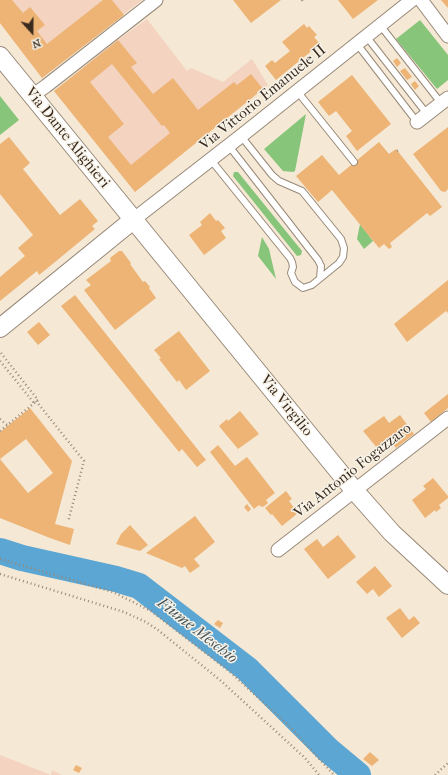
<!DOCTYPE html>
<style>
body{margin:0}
#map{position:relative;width:448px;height:775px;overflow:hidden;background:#f5e8d4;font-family:"IM FELL French Canon",serif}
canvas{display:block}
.north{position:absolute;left:12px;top:12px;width:40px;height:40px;-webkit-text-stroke:3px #f7f3e8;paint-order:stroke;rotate:159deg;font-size:11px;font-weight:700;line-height:16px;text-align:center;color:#3b2a1e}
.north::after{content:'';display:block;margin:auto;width:14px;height:18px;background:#3b2a1e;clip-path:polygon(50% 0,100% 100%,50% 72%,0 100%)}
</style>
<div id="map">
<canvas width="448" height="775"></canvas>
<div class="north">N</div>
</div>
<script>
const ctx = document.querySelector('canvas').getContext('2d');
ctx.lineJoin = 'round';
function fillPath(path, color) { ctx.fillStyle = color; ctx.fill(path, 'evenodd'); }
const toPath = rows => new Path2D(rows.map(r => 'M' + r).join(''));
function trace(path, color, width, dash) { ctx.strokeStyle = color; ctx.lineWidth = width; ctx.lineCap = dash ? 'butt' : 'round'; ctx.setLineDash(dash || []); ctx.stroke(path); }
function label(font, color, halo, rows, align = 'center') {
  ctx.font = font + ' "IM FELL French Canon",serif'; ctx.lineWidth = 3; ctx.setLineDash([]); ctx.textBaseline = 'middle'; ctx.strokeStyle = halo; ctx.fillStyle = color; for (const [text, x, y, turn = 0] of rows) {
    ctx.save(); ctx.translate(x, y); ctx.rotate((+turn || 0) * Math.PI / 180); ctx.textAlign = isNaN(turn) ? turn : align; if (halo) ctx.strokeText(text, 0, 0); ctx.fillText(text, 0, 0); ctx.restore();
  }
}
const built = toPath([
 [0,0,142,0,42,78,0,23],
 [147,19,187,71,191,68,223,82,252,59,268,85,135,192,54,91,118,40],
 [0,755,51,775,52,770,62,775,0,775]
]);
const green = toPath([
 [420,20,448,55,448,80,437,89,396,39],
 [0,96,19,120,0,135],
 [306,114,295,171,293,172,283,171,264,149],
 [234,172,238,172,302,251,301,255,297,256,233,176],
 [360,224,373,241,364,249,357,239],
 [262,237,269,249,276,279,258,256]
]);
const river = toPath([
 [0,551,22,558,116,579,139,586,247,669,328,750,358,775]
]);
const building = toPath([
 [0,0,12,0,23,13,30,7,45,25,37,31,47,44,103,0,112,0,124,15,42,78,0,23],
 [233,0,281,0,251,23],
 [338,0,378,0,353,19],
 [441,0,448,0,448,8],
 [304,24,307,28,309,26,317,35,314,37,320,44,276,80,265,66,272,60,275,63,290,51,282,42],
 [118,40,137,63,131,67,153,94,173,78,198,110,234,82,237,85,251,74,263,89,135,192,54,91],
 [112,64,162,126,164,125,170,133,131,165,108,137,124,124,90,82],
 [397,58,401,63,397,67,393,61],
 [405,68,412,77,407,80,400,71],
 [352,75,391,124,357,151,346,136,352,131,336,111,329,116,318,102],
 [415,81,419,86,415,90,411,84],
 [448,127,448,189,445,192,441,191,413,154],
 [9,137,30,163,23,169,60,215,80,199,98,221,92,226,95,229,55,262,39,275,37,271,0,301,0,277,25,256,18,248,33,235,0,194,0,144],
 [379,142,389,154,396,149,442,207,430,216,427,213,400,235,390,243,392,247,389,249,384,244,379,248,332,190,318,202,296,176,322,155,339,175],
 [210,213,216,221,218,220,225,228,221,231,226,238,204,255,189,235,202,225,200,222],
 [119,251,122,251,131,263,130,264,143,282,145,281,150,287,149,288,156,298,115,330,84,290,91,285,86,280,111,261,110,258],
 [448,280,448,313,446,311,407,342,394,324],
 [75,295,206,460,197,467,182,449,179,452,61,306],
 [39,322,50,335,38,345,27,332],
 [179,331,210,371,186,390,179,380,177,382,159,359,161,358,154,350],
 [448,394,448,408,431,422,424,413],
 [30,408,72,461,55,524,74,529,70,545,50,538,0,518,0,432],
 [26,439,53,473,28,493,0,459],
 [240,411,259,434,238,449,219,426,227,419,228,421],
 [400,415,414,434,396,448,390,440,378,449,363,431,384,416,389,423],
 [218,445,235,466,247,457,275,493,266,500,268,503,263,507,262,506,261,507,259,505,254,509,210,452],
 [433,478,448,496,448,498,439,505,441,508,436,512,435,510,425,518,412,500,426,489,423,486],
 [286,491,292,499,289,501,298,513,282,526,272,514,271,515,265,508],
 [247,504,251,509,248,512,244,507],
 [195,516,215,542,194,559,200,566,190,573,185,566,182,568,146,553],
 [130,525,148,545,140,551,116,544,121,534],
 [338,535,356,557,328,579,304,549,317,539,323,547],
 [375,566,392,586,379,597,373,589,367,594,356,582],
 [400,608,409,620,414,616,420,623,402,638,386,618],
 [218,620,223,623,220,628,214,624],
 [370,752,379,760,372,766,363,759],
 [76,765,82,768,79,773,73,770]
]);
const path = toPath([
 [302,0,303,2],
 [397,151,400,149],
 [0,361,34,403],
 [36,401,84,461,68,522],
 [0,419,7,425],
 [0,431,38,400,1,353],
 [0,559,113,592,151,611,229,671,289,726,334,775],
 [0,574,124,612,146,622,158,630,220,680,305,758,319,775],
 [435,775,448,763]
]);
const service = toPath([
 [380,25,441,103],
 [366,36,427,114],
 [357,44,417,122],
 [297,91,354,162],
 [229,146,318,260,321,266,320,278],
 [211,160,290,258,292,262,293,267,291,273,295,282,303,288,312,285,339,263,343,257,344,248,341,239,302,191,279,181,272,175,241,136]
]);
const minor = toPath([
 [421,0,448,36],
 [32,96,46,86,156,0],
 [417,122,448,98],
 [133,220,241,136,412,0],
 [278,550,448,418]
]);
const secondary = toPath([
 [0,56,354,490,392,533,448,585],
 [0,328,133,220]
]);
const streetNames = [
 ["Via Vittorio Emanuele II",263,98,-39],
 ["Via Dante Alighieri",67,138,51],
 ["Via Virgilio",286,406,51],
 ["Via Antonio Fogazzaro",353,471,-38]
];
const waterNames = [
 ["Fiume Meschio",197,631,38]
];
fillPath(built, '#f4d3c0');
fillPath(green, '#87c57b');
trace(river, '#5ba6d3', 26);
fillPath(building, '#edb475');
trace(service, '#988979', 8);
trace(minor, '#988979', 15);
trace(secondary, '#988979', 20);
trace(path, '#988979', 2.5, [1, 3]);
trace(service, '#fff', 6);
trace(minor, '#fff', 13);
trace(secondary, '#fff', 18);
label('15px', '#3b2a1e', '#f7f3e8', streetNames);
label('italic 16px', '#46555d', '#f7f3e8', waterNames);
</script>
